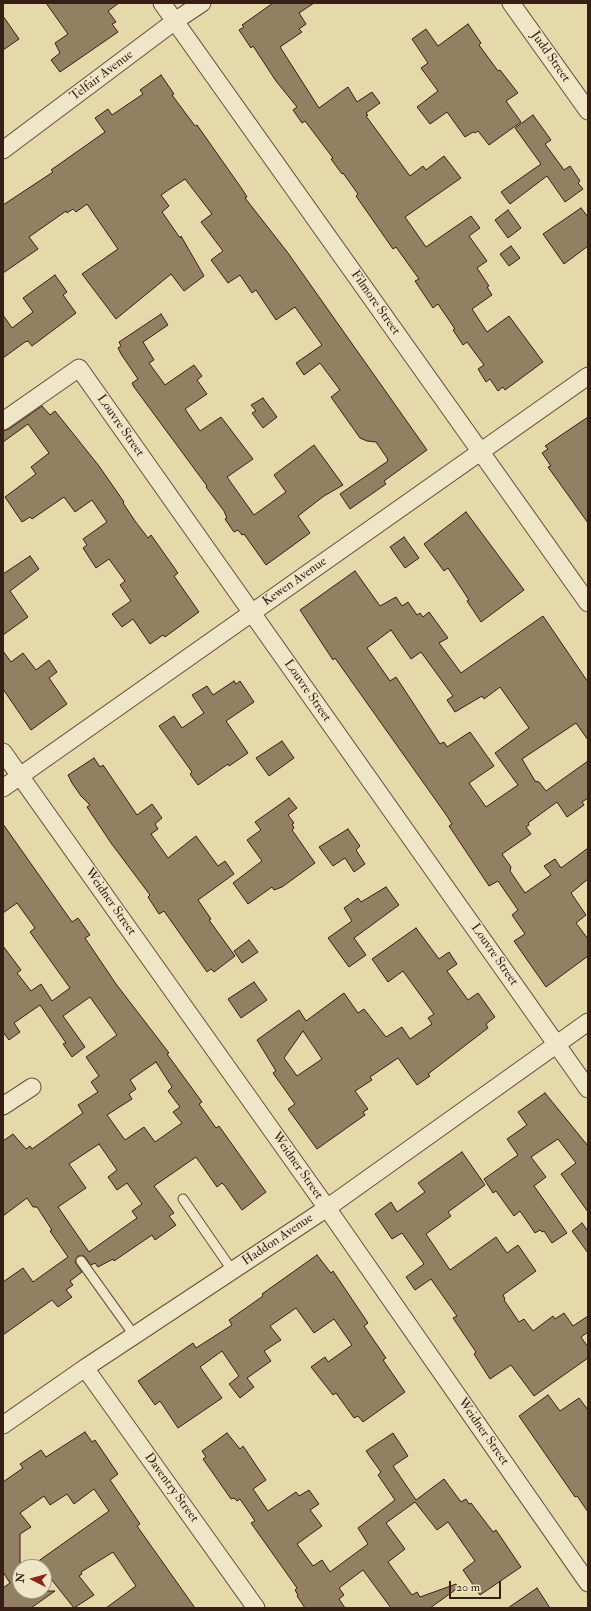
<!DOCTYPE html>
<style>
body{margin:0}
#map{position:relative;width:591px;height:1611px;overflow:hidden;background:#e6d9a9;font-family:"IM FELL Double Pica",serif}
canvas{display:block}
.frame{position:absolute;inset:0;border:4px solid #371f16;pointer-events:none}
.north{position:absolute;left:12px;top:1559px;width:40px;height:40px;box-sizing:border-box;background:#efe6c7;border:1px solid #a59680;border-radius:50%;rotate:276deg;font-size:11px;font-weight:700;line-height:16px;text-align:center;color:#371f16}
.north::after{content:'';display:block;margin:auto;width:14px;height:18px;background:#8f2418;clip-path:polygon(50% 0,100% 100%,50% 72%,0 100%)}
.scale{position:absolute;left:449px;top:1581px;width:52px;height:18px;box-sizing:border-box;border:2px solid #371f16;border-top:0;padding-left:5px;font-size:12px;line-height:14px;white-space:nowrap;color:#371f16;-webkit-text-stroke:3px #efe6c7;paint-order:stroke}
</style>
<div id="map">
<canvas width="591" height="1611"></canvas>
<div class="frame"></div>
<div class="north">N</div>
<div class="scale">20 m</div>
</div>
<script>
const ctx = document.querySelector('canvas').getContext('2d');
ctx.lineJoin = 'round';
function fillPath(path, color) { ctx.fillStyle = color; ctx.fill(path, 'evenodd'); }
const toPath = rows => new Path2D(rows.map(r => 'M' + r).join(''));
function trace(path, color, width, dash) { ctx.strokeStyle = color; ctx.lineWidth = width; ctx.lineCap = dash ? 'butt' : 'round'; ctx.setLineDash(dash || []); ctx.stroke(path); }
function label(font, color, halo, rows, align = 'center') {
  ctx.font = font + ' "IM FELL Double Pica",serif'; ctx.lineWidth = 3; ctx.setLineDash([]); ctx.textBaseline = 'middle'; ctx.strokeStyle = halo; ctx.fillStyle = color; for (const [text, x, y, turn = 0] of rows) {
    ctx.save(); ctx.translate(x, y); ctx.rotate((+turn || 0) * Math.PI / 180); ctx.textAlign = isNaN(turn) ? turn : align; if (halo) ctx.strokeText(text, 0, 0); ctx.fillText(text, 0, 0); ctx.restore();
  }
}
const building = toPath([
 [46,3,119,3,108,11,116,22,112,24,118,32,60,72,51,60,60,53,55,43,68,34,46,3],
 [273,3,314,3,299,13,306,24,299,29,302,32,280,47,319,108,348,87,357,102,372,92,380,103,366,113,368,115,366,116,410,176,423,166,426,170,444,156,461,178,405,217,426,247,471,216,480,228,469,236,487,261,477,268,489,286,487,287,492,295,472,309,487,332,509,316,543,362,505,390,503,387,498,391,490,379,486,382,478,369,484,365,467,342,463,345,453,330,455,329,438,304,433,308,415,281,419,279,396,247,393,249,356,196,358,194,343,173,342,174,331,159,333,158,305,121,302,123,293,110,297,107,276,81,253,46,251,48,239,30,244,27,242,25,273,3],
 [3,16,19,39,3,50,3,16],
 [468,24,481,43,479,45,498,71,500,70,518,93,506,101,521,122,489,145,478,131,475,133,473,132,465,137,447,112,430,124,417,107,438,91,421,68,428,63,412,39,426,29,438,46,468,24],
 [161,75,174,94,172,95,195,126,197,125,242,189,247,197,245,198,288,253,427,450,384,481,386,484,350,509,340,494,388,461,387,458,376,442,367,441,360,438,331,397,340,390,320,363,304,375,296,363,322,345,295,307,276,320,256,290,252,293,240,275,228,283,211,260,223,251,201,222,212,214,185,179,161,195,169,206,162,212,180,238,181,236,204,276,184,291,171,274,116,319,82,274,118,249,87,204,76,212,73,209,67,213,66,211,29,237,38,249,3,273,3,205,53,172,51,170,105,132,95,118,108,109,112,115,143,94,140,90,161,75],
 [533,115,551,140,545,144,564,170,570,166,580,181,578,183,583,189,565,202,547,176,510,204,501,192,541,164,515,128,533,115],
 [581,208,588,217,588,246,564,264,543,234,581,208],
 [508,210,521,228,508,238,495,220,508,210],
 [511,246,520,258,509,266,500,254,511,246],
 [55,275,67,292,63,295,76,313,32,346,28,341,25,342,3,358,3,315,12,328,33,312,23,298,55,275],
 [161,314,168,325,143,342,154,360,149,363,165,385,194,365,202,376,197,380,207,394,185,409,200,431,221,417,253,459,227,477,254,515,286,492,274,475,314,445,343,485,324,496,298,516,310,533,266,565,244,534,242,535,238,530,234,532,225,519,227,518,224,511,206,487,207,486,134,387,132,383,138,379,121,354,118,348,121,346,119,342,161,314],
 [263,398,277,417,263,428,252,413,256,411,251,405,263,398],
 [42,406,50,415,55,411,99,466,124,502,123,503,135,521,148,538,151,535,178,573,174,576,199,612,165,637,163,635,150,644,133,619,122,627,112,614,131,601,120,585,125,581,109,559,96,568,83,548,87,545,83,539,107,522,92,500,75,512,64,497,32,519,30,517,22,522,5,497,36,474,31,467,49,453,28,424,3,442,3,431,9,429,42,406],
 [588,417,588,523,548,467,551,466,542,453,548,449,545,446,588,417],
 [466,512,524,590,481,622,467,601,469,600,448,568,444,571,424,544,466,512],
 [404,537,419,558,405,568,390,547,404,537],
 [30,556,39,569,10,591,28,617,3,635,3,574,30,556],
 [355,571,380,606,396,597,402,606,408,602,417,615,420,613,423,617,429,612,448,638,439,643,461,673,543,616,588,682,588,740,576,723,522,759,535,781,539,782,546,791,588,761,588,798,582,802,584,805,567,817,557,802,528,823,529,825,526,827,531,834,502,854,511,867,510,871,525,893,551,875,544,866,555,859,561,868,588,848,588,879,571,893,586,915,576,923,588,939,588,956,546,987,514,941,525,934,512,915,518,910,498,881,489,886,449,826,452,824,447,816,335,658,333,660,300,610,355,571],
 [391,630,411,659,421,652,453,696,447,700,455,712,482,696,484,699,500,687,529,728,495,753,518,785,486,807,469,783,494,766,470,732,447,747,444,742,440,744,396,677,390,681,367,648,391,630],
 [3,651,11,662,23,653,36,670,49,660,57,672,49,678,67,704,31,730,3,689,3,651],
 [234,681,236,684,240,681,254,702,226,721,248,753,229,766,228,764,198,785,190,774,192,772,159,726,174,716,182,728,204,713,192,695,207,686,213,695,234,681],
 [282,741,294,758,269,776,256,758,282,741],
 [94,758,100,767,103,765,137,815,152,804,162,818,155,824,158,829,151,834,168,858,196,836,218,866,225,861,234,874,198,900,211,919,209,920,235,956,214,972,211,969,207,972,164,911,159,914,148,897,150,895,111,843,87,807,90,805,81,796,72,783,68,775,94,758],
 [289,798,297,808,288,815,294,823,292,824,294,828,292,830,315,863,282,887,274,890,272,887,248,904,233,883,262,861,247,840,261,830,255,822,289,798],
 [3,824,72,922,78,918,90,935,85,938,116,984,169,1053,167,1054,202,1102,199,1104,216,1128,219,1126,266,1192,242,1210,225,1186,222,1183,217,1187,196,1157,154,1186,174,1213,169,1216,176,1225,155,1240,152,1235,114,1261,113,1259,98,1267,95,1263,91,1265,84,1256,78,1256,75,1262,82,1272,70,1281,73,1285,66,1290,72,1297,58,1307,52,1300,3,1335,3,1282,23,1268,33,1282,68,1257,50,1231,52,1230,37,1207,33,1207,27,1198,3,1216,3,1141,13,1134,26,1149,30,1146,32,1149,83,1113,78,1105,98,1092,91,1082,99,1076,86,1057,117,1035,90,997,63,1016,85,1047,72,1057,63,1044,66,1043,40,1005,14,1023,20,1032,9,1040,3,1032,3,946,21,970,17,973,31,991,41,984,52,1001,70,988,30,932,35,928,17,903,3,913,3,824],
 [156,1062,172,1087,168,1091,180,1107,173,1112,182,1123,155,1142,144,1127,125,1140,107,1115,132,1099,129,1094,136,1089,130,1080,156,1062],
 [99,1144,117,1170,108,1177,117,1190,127,1183,142,1204,132,1211,137,1218,89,1252,58,1207,86,1188,69,1164,99,1144],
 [348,829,360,846,356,850,365,864,354,872,345,858,333,866,319,847,348,829],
 [386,887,399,905,354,938,366,955,349,967,328,938,352,921,344,908,358,898,361,902,386,887],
 [416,928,439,959,449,952,457,964,447,971,468,1000,478,993,495,1017,486,1024,488,1028,428,1074,430,1076,417,1085,398,1058,370,1077,372,1080,355,1091,368,1109,363,1112,365,1115,317,1149,288,1109,295,1104,273,1073,276,1071,257,1040,299,1010,306,1021,344,993,358,1013,364,1009,386,1037,402,1027,410,1039,432,1024,428,1018,434,1014,403,971,388,982,372,959,416,928],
 [303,1031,322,1059,297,1076,284,1058,303,1031],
 [249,940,258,952,242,963,234,951,249,940],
 [254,982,267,1000,241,1018,228,999,254,982],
 [545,1093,588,1146,588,1212,561,1174,576,1163,558,1139,531,1157,546,1177,534,1186,567,1233,552,1243,544,1231,542,1232,540,1230,535,1233,520,1211,514,1216,496,1191,493,1193,484,1179,518,1155,507,1139,527,1125,518,1112,545,1093],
 [462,1152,485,1185,448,1212,451,1216,426,1234,450,1270,496,1237,507,1253,518,1245,536,1271,503,1295,505,1299,504,1300,519,1322,524,1319,533,1331,553,1316,555,1319,564,1313,573,1326,588,1316,588,1332,581,1337,588,1347,588,1358,534,1396,511,1365,490,1379,474,1354,476,1352,453,1318,457,1316,431,1279,415,1290,406,1277,424,1264,402,1233,392,1239,375,1214,391,1202,397,1212,425,1192,418,1183,462,1152],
 [582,1223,588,1231,588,1253,572,1231,582,1223],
 [317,1255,331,1273,333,1271,368,1323,364,1326,386,1358,383,1360,405,1392,363,1422,358,1416,354,1418,336,1393,333,1395,311,1367,325,1357,328,1362,352,1345,334,1319,314,1333,296,1308,270,1326,281,1340,264,1351,271,1361,247,1378,254,1387,240,1398,229,1384,239,1376,222,1351,200,1367,222,1398,178,1428,160,1401,155,1405,138,1381,193,1343,196,1348,232,1325,229,1320,263,1296,262,1294,317,1255],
 [548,1395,560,1411,579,1398,588,1410,588,1512,577,1496,575,1497,519,1416,548,1395],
 [85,1432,92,1442,95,1440,118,1474,110,1480,140,1524,137,1526,195,1608,106,1608,136,1586,113,1552,81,1572,82,1574,79,1576,94,1595,74,1608,44,1570,44,1567,37,1562,109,1511,94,1489,74,1504,67,1494,50,1505,44,1496,20,1513,31,1527,20,1534,20,1591,55,1591,31,1608,3,1608,3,1588,10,1583,3,1572,3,1482,23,1468,20,1464,41,1450,46,1457,85,1432],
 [227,1433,240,1449,243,1446,266,1480,253,1489,268,1511,296,1492,299,1496,309,1490,319,1504,310,1510,322,1526,297,1544,313,1566,322,1560,330,1572,368,1544,358,1528,395,1500,378,1475,381,1472,366,1451,393,1433,408,1456,393,1466,416,1500,444,1479,461,1502,466,1499,469,1504,471,1503,493,1532,496,1530,521,1567,480,1595,463,1570,475,1561,448,1522,437,1530,415,1502,386,1523,405,1549,388,1562,412,1595,417,1592,420,1597,456,1584,458,1588,430,1608,391,1608,363,1570,339,1588,344,1595,339,1599,345,1608,305,1608,297,1596,298,1595,295,1590,297,1588,251,1523,255,1521,240,1499,237,1501,234,1498,231,1499,203,1459,206,1457,202,1451,227,1433],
 [537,1588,550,1608,508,1608,537,1588]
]);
const service = toPath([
 [183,1199,232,1270],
 [81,1261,134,1335]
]);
const minor = toPath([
 [162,3,588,603],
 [511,3,588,111],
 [3,150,175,21,202,3],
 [3,421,79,368,588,1089],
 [3,752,327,1208,588,1583],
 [3,788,588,376],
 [3,1106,32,1087],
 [85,1368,256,1608],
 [3,1425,85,1368,327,1208,588,1022]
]);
const streetNames = [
 ["Judd Street",550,57,55],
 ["Telfair Avenue",102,76,-37],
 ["Filmore Street",375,303,55],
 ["Louvre Street",120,426,55],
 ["Kewen Avenue",295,582,-35],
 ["Louvre Street",307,691,55],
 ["Weidner Street",110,902,55],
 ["Louvre Street",494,955,55],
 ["Weidner Street",297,1166,55],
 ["Haddon Avenue",278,1240,-34],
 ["Weidner Street",483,1432,55],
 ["Daventry Street",171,1488,54]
];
fillPath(building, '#928062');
trace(building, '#371f16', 1);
trace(service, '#634e3b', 11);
trace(minor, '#634e3b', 19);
trace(service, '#efe6c7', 9);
trace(minor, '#efe6c7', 17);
label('13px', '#371f16', '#efe6c7', streetNames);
</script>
